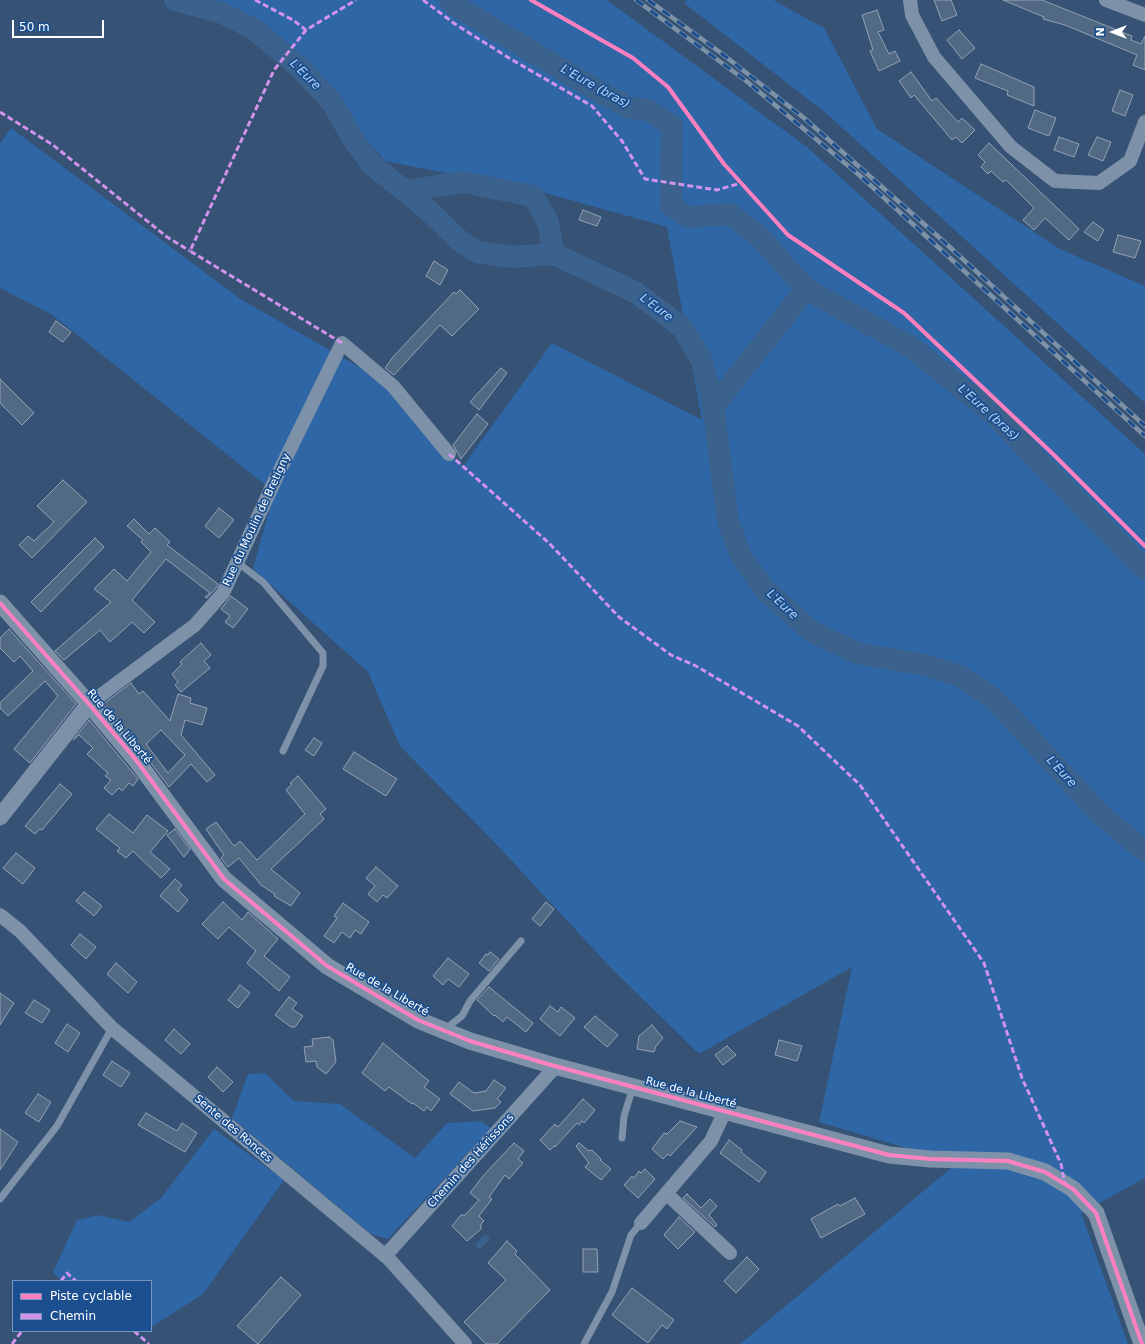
<!DOCTYPE html>
<meta charset="utf-8">
<style>
body{margin:0}
#map{position:relative;width:1145px;height:1344px;overflow:hidden;background:#365274;font-family:"DejaVu Sans",sans-serif}
canvas{display:block}
.legend{position:absolute;left:12px;top:1280px;width:140px;height:52px;box-sizing:border-box;background:#1b4f8f;border:1px solid #7695bc;margin:0;padding:5px 7px;list-style:none;font-size:12px;color:#fff}
.legend li{display:flex;align-items:center;gap:8px;height:20px}
.legend b{width:20px;border:1px solid #7695bc}
.north{position:absolute;left:1093px;top:12px;width:40px;height:40px;-webkit-text-stroke:3px #1b4f8f;paint-order:stroke;rotate:270deg;font-size:11px;font-weight:700;line-height:16px;text-align:center;color:#fff}
.north::after{content:'';display:block;margin:auto;width:14px;height:18px;background:#fff;clip-path:polygon(50% 0,100% 100%,50% 72%,0 100%)}
.scale{position:absolute;left:12px;top:20px;width:92px;height:18px;box-sizing:border-box;border:2px solid #fff;border-top:0;padding-left:5px;font-size:12px;line-height:14px;white-space:nowrap;color:#fff;-webkit-text-stroke:3px #1b4f8f;paint-order:stroke}
</style>
<div id="map">
<canvas width="1145" height="1344"></canvas>
<ul class="legend">
<li><b style="height:5px;background:#ff80c0"></b>Piste cyclable</li>
<li><b style="height:5px;background:#d193ec"></b>Chemin</li>
</ul>
<div class="north">N</div>
<div class="scale">50 m</div>
</div>
<script>
const ctx = document.querySelector('canvas').getContext('2d');
ctx.lineJoin = 'round';
function fillPath(path, color) { ctx.fillStyle = color; ctx.fill(path, 'evenodd'); }
const toPath = rows => new Path2D(rows.map(r => 'M' + r).join(''));
function trace(path, color, width, dash) { ctx.strokeStyle = color; ctx.lineWidth = width; ctx.lineCap = dash ? 'butt' : 'round'; ctx.setLineDash(dash || []); ctx.stroke(path); }
function label(font, color, halo, rows, align = 'center') {
  ctx.font = font + ' "DejaVu Sans",sans-serif'; ctx.lineWidth = 3.5; ctx.setLineDash([]); ctx.textBaseline = 'middle'; ctx.strokeStyle = halo; ctx.fillStyle = color; for (const [text, x, y, turn = 0] of rows) {
    ctx.save(); ctx.translate(x, y); ctx.rotate((+turn || 0) * Math.PI / 180); ctx.textAlign = isNaN(turn) ? turn : align; if (halo) ctx.strokeText(text, 0, 0); ctx.fillText(text, 0, 0); ctx.restore();
  }
}
const green = toPath([
 [204,0,607,0,807,147,1145,454,1145,1178,1081,1213,1128,1344,740,1344,957,1163,819,1122,852,967,699,1054,612,969,497,845,400,746,368,672,253,569,274,492,51,314,0,288,0,144,11,128,242,300,382,380,463,466,552,343,702,420,667,227,542,192,385,161,264,22],
 [687,0,773,0,824,28,877,129,1060,249,1145,286,1145,403,827,114,684,3],
 [265,1073,294,1101,340,1104,415,1158,447,1123,481,1121,491,1128,388,1239,371,1234,232,1118,248,1074],
 [214,1129,284,1180,203,1294,153,1326,151,1325,151,1281,61,1281,53,1272,77,1220,98,1215,129,1222,161,1198]
]);
const water = toPath([
 [485,1234,490,1239,480,1250,475,1245]
]);
const river = toPath([
 [175,0,222,13,254,29,298,66,332,102,352,137,371,164,427,209,460,241,477,252,513,257,554,254,635,292,683,328,701,359,712,397,728,521,741,556,764,589,811,631,857,653,925,665,960,676,994,699,1101,815,1145,851],
 [450,0,456,6,593,88,628,107,648,110,672,125,671,205,688,217,730,214,759,236,806,289,911,347,997,417,1038,461,1145,569],
 [404,191,463,182,533,196,548,222,554,254],
 [714,406,806,289]
]);
const building = toPath([
 [934,0,951,0,957,15,942,21,934,0],
 [1003,0,1042,0,1132,36,1131,40,1141,44,1145,36,1145,70,1133,65,1137,55,1065,25,1043,19,1044,17,1003,0],
 [877,10,884,30,878,32,889,54,895,51,900,61,879,71,870,51,873,50,862,15,877,10],
 [959,30,975,48,962,59,947,40,959,30],
 [981,64,1034,87,1034,106,1007,95,1008,91,975,78,981,64],
 [911,72,932,101,936,98,958,122,962,118,975,130,962,143,956,137,952,140,914,95,911,98,899,81,911,72],
 [1120,90,1133,95,1125,116,1112,111,1120,90],
 [1035,110,1056,118,1049,136,1028,128,1035,110],
 [1059,137,1079,144,1074,157,1054,150,1059,137],
 [1097,137,1111,142,1103,161,1088,155,1097,137],
 [989,143,1079,229,1069,240,1045,218,1034,230,1023,220,1034,208,1006,180,1003,182,991,171,988,174,981,167,985,162,978,155,989,143],
 [583,210,601,217,597,226,579,220,583,210],
 [1093,222,1104,230,1098,241,1084,232,1093,222],
 [1118,235,1141,241,1135,258,1113,252,1118,235],
 [434,261,448,270,440,285,426,276,434,261],
 [460,290,479,309,452,336,440,325,394,375,385,368,393,357,454,292,456,294,460,290],
 [56,321,71,332,63,342,49,332,56,321],
 [501,368,507,373,479,410,470,402,501,368],
 [0,379,34,413,22,425,0,403,0,379],
 [477,414,488,424,461,459,453,445,477,414],
 [63,480,87,502,32,558,19,545,28,536,34,541,54,522,37,506,63,480],
 [219,508,234,520,219,538,205,526,219,508],
 [134,519,149,534,155,528,170,542,167,545,218,584,216,588,207,598,205,597,210,593,166,559,132,600,155,622,144,633,132,622,110,642,100,630,64,660,55,651,111,602,94,589,114,569,127,581,151,552,141,542,143,540,127,526,134,519],
 [95,538,104,547,41,612,31,602,95,538],
 [231,596,248,609,233,628,225,622,230,616,221,609,231,596],
 [9,629,76,704,30,763,14,749,58,696,45,681,8,716,0,708,0,703,33,671,20,656,14,662,0,648,0,638,9,629],
 [201,643,211,655,204,661,210,668,181,692,175,685,178,682,172,674,182,664,180,662,201,643],
 [131,683,139,694,143,691,170,721,178,694,191,698,190,703,207,708,202,725,185,720,181,735,215,775,207,782,191,764,169,787,144,754,110,713,103,704,131,683],
 [161,730,185,755,168,773,146,744,161,730],
 [89,720,138,779,133,786,129,783,122,791,119,788,112,795,104,788,111,780,105,776,108,773,87,754,93,748,79,735,73,740,89,720],
 [314,738,322,743,314,756,305,750,314,738],
 [354,752,397,779,386,796,343,769,354,752],
 [298,776,326,809,320,814,324,819,271,869,300,893,291,906,274,896,275,894,261,885,239,858,228,867,221,858,224,855,206,829,216,822,234,846,240,841,257,860,305,814,286,790,292,784,290,783,298,776],
 [60,784,72,794,42,830,40,829,35,834,25,826,60,784],
 [109,814,133,833,147,815,168,831,150,852,170,869,161,878,133,851,126,858,117,851,120,848,96,829,109,814],
 [175,829,190,849,184,857,167,835,175,829],
 [16,853,35,868,23,884,3,868,16,853],
 [376,867,398,886,387,898,383,895,377,902,368,894,375,886,366,878,376,867],
 [175,879,182,885,178,890,188,900,178,912,160,896,175,879],
 [84,892,102,906,94,916,76,901,84,892],
 [223,902,242,920,248,912,278,939,264,956,290,977,279,991,247,963,256,951,229,927,218,939,202,924,223,902],
 [546,902,554,909,540,926,532,919,546,902],
 [343,903,369,922,361,934,355,930,350,938,342,932,334,943,324,936,337,918,334,916,343,903],
 [80,934,96,947,86,959,71,945,80,934],
 [490,952,499,959,489,971,479,963,486,954,488,955,490,952],
 [448,958,469,974,459,987,448,979,443,985,433,976,448,958],
 [116,963,137,982,128,993,107,974,116,963],
 [240,985,250,993,238,1008,228,1000,240,985],
 [489,987,533,1023,526,1032,507,1017,503,1022,495,1015,494,1016,477,1000,489,987],
 [0,993,14,1003,0,1025,0,993],
 [289,997,297,1003,292,1009,303,1016,295,1027,291,1027,275,1015,289,997],
 [34,1000,50,1010,42,1023,25,1013,34,1000],
 [550,1006,558,1012,561,1007,575,1018,560,1036,540,1019,550,1006],
 [595,1016,618,1035,607,1047,584,1027,595,1016],
 [67,1024,80,1033,68,1052,55,1043,67,1024],
 [652,1025,663,1038,656,1046,654,1052,637,1049,639,1036,652,1025],
 [174,1029,190,1044,181,1054,165,1040,174,1029],
 [329,1037,333,1040,336,1062,326,1074,317,1067,316,1061,306,1062,304,1047,313,1046,312,1039,329,1037],
 [779,1040,802,1046,797,1061,775,1055,779,1040],
 [383,1043,429,1081,424,1087,440,1099,431,1111,427,1107,424,1111,413,1103,412,1104,389,1087,385,1091,362,1073,383,1043],
 [727,1046,736,1055,723,1065,715,1055,727,1046],
 [112,1061,130,1073,121,1087,103,1075,112,1061],
 [217,1067,233,1082,223,1092,208,1077,217,1067],
 [494,1080,506,1088,497,1099,501,1102,495,1108,473,1111,450,1094,459,1082,474,1093,486,1091,494,1080],
 [38,1094,51,1102,39,1122,25,1113,38,1094],
 [583,1099,595,1110,584,1123,582,1121,579,1125,577,1123,555,1147,554,1146,550,1150,540,1140,555,1124,558,1127,583,1099],
 [146,1113,177,1131,182,1123,197,1133,185,1152,138,1125,146,1113],
 [680,1121,697,1127,670,1156,668,1154,663,1159,652,1149,664,1133,667,1134,680,1121],
 [0,1129,18,1142,0,1170,0,1129],
 [729,1140,742,1150,741,1152,766,1172,759,1182,720,1153,729,1140],
 [514,1143,524,1151,518,1159,523,1163,509,1179,505,1175,489,1197,492,1199,479,1216,484,1221,481,1224,481,1229,467,1241,452,1226,461,1215,465,1215,479,1200,470,1193,483,1176,514,1143],
 [579,1143,589,1151,592,1150,601,1159,600,1160,611,1169,601,1180,585,1167,589,1163,576,1146,579,1143],
 [645,1169,655,1179,638,1198,624,1185,632,1176,634,1178,639,1171,641,1173,645,1169],
 [687,1194,701,1208,710,1199,717,1206,709,1215,717,1225,715,1227,683,1198,687,1194],
 [855,1198,865,1214,821,1238,811,1219,838,1204,840,1206,855,1198],
 [679,1217,695,1232,678,1249,664,1235,679,1217],
 [507,1241,517,1251,515,1254,550,1290,497,1344,486,1344,464,1322,506,1280,488,1263,507,1241],
 [583,1249,597,1249,598,1272,583,1272,583,1249],
 [747,1257,759,1269,736,1293,724,1281,747,1257],
 [281,1277,301,1295,258,1344,237,1326,281,1277],
 [632,1288,674,1320,667,1329,662,1325,648,1343,612,1315,632,1288]
]);
const service = toPath([
 [238,563,263,582,323,653,323,666,283,751],
 [444,1030,462,1016,470,1001,521,941],
 [622,1138,624,1116,633,1087],
 [0,1199,57,1126,112,1028],
 [584,1344,612,1292,631,1235,641,1223]
]);
const minor = toPath([
 [910,0,912,15,934,57,1011,147,1055,181,1099,183,1130,161,1145,122],
 [1106,0,1145,15],
 [89,704,195,625,223,593,276,478,342,343,393,386,449,454],
 [0,915,20,931,112,1028,388,1258,465,1344],
 [667,1194,730,1253],
 [641,1223,711,1141,725,1111],
 [385,1256,556,1066]
]);
const tertiary = toPath([
 [0,603,89,704,136,760,224,879,327,966,418,1020,470,1041,551,1065,889,1155,930,1159,1008,1161,1045,1172,1073,1189,1096,1213,1142,1344],
 [0,817,89,704]
]);
const rail = toPath([
 [636,0,745,80,858,174,1145,436],
 [648,0,721,53,804,118,942,240,1145,426]
]);
const quiet = toPath([
 [255,0,293,20,306,30],
 [423,0,455,24,509,58,592,106,622,141,645,179,717,190,741,183],
 [0,112,53,145,167,237,190,251],
 [342,343,190,251,274,70,306,30,356,0],
 [449,454,549,543,619,617,671,655,696,666,798,726,860,785,984,963,1022,1078,1061,1164,1065,1184],
 [61,1281,67,1273,76,1281],
 [134,1331,149,1344],
 [12,1344,22,1331]
]);
const cycleway = toPath([
 [531,0,633,58,668,87,724,164,788,235,904,313,1054,455,1145,546],
 [0,603,89,704,136,760,224,879,327,966,418,1020,470,1041,551,1065,889,1155,930,1159,1008,1161,1045,1172,1073,1189,1096,1213,1142,1344]
]);
const streetNames = [
 ["Rue du Moulin de Bretigny",257,520,-65],
 ["Rue de la Liberté",119,727,50],
 ["Rue de la Liberté",387,990,30],
 ["Rue de la Liberté",691,1093,15],
 ["Sente des Ronces",233,1129,40],
 ["Chemin des Hérissons",471,1161,-48]
];
const waterNames = [
 ["L'Eure",305,75,45],
 ["L'Eure (bras)",595,87,29],
 ["L'Eure",656,308,37],
 ["L'Eure (bras)",988,413,42],
 ["L'Eure",782,605,43],
 ["L'Eure",1061,772,47]
];
fillPath(green, '#2f66a5');
fillPath(water, '#3b618d');
trace(river, '#3b618d', 22);
fillPath(building, '#526984');
trace(building, '#92a2b6', 1);
trace(service, '#7d92a8', 7);
trace(minor, '#7d92a8', 14);
trace(tertiary, '#7d92a8', 17);
trace(rail, '#7e92a7', 4.5);
trace(rail, '#1b4f8f', 3, [9]);
trace(quiet, '#d193ec', 3, [6, 3]);
trace(cycleway, '#ff80c0', 4);
label('11px', '#fff', '#1b4f8f', streetNames);
label('italic 12px', '#b5d3f5', '#1b4f8f', waterNames);
</script>
